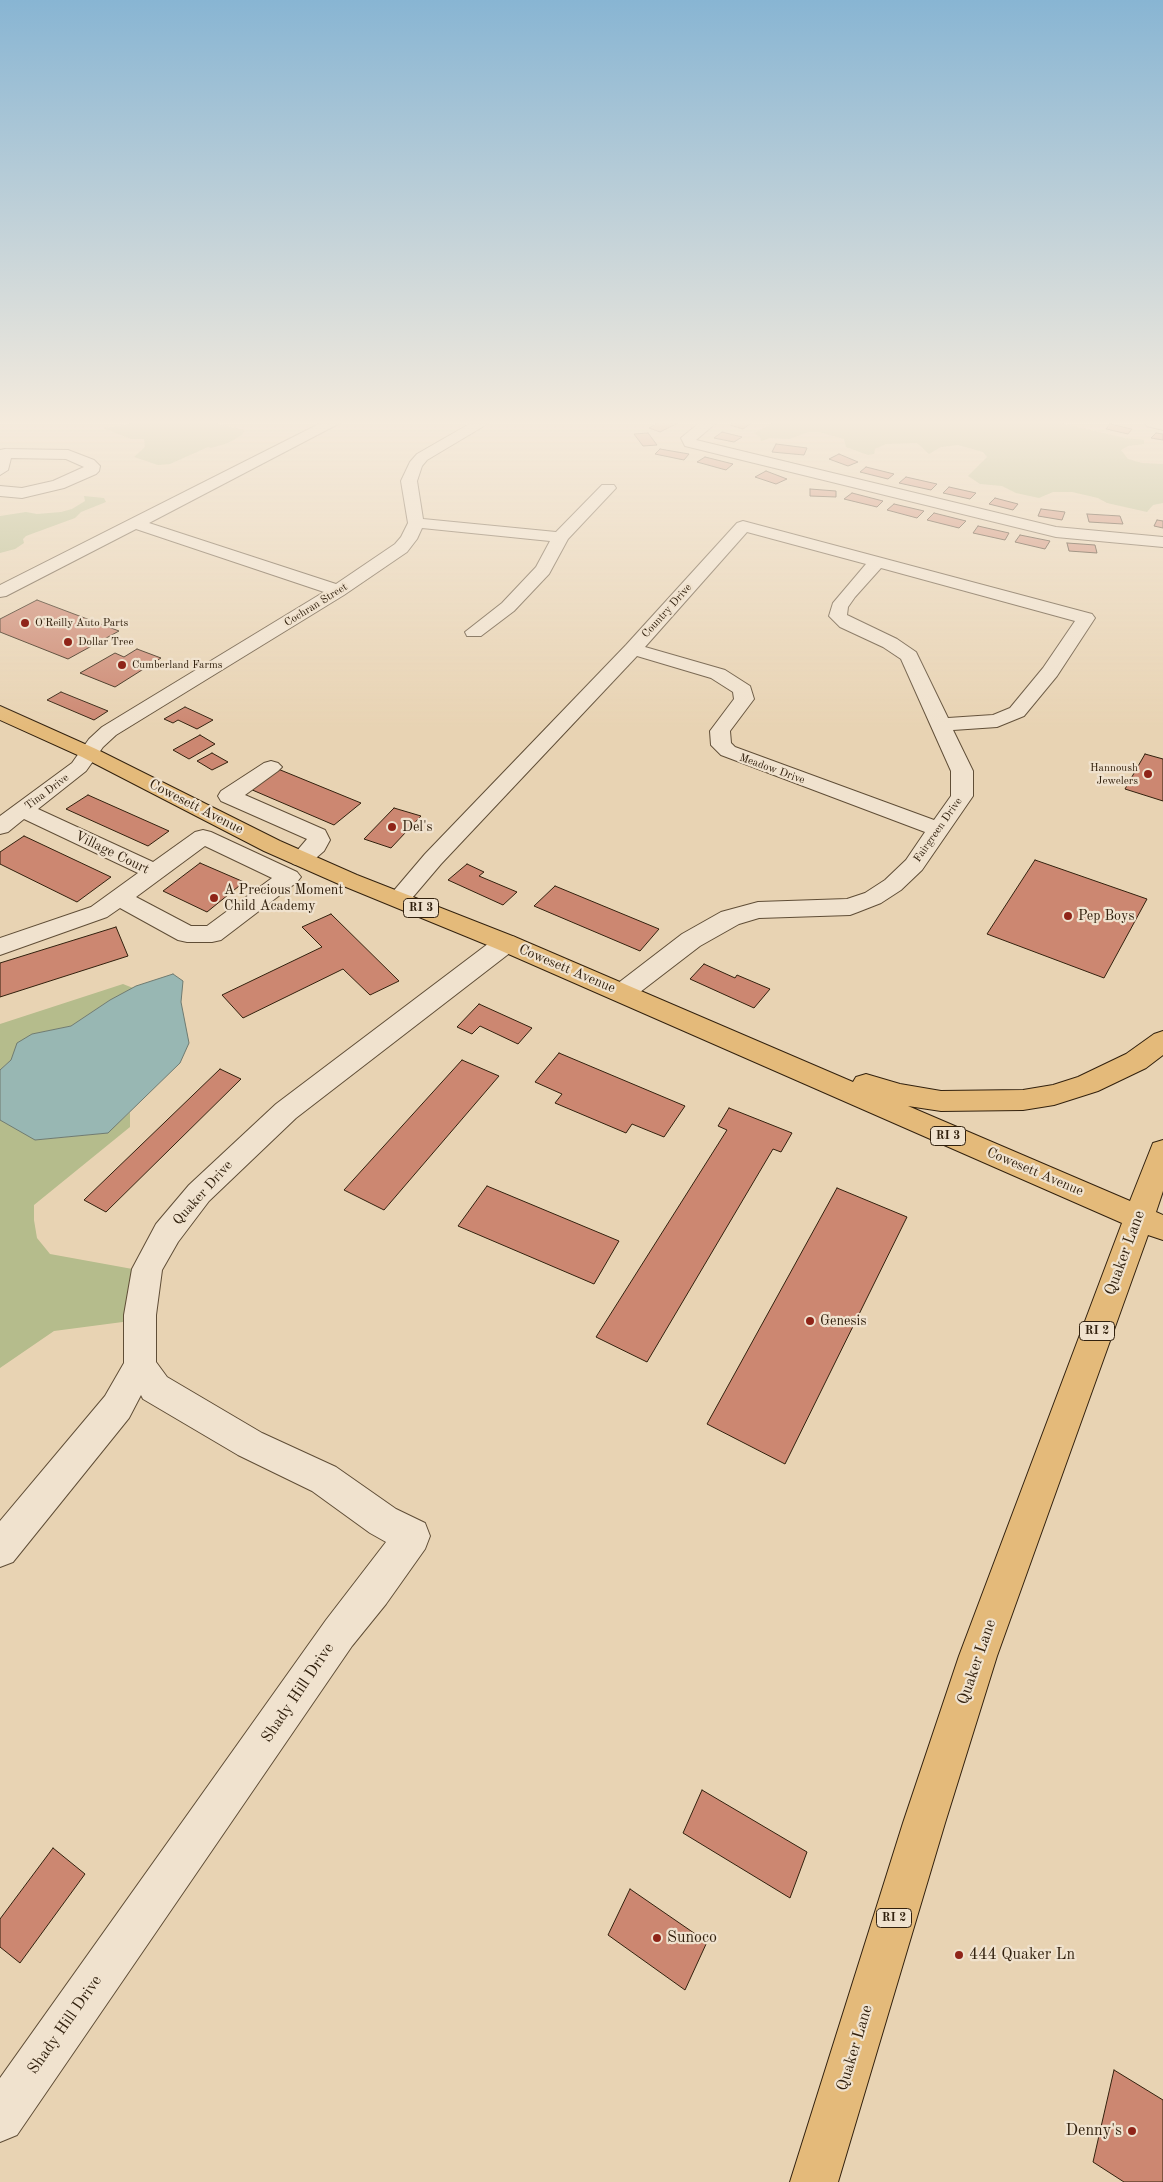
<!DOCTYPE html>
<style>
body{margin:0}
canvas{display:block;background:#e8d3b3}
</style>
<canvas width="1163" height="2182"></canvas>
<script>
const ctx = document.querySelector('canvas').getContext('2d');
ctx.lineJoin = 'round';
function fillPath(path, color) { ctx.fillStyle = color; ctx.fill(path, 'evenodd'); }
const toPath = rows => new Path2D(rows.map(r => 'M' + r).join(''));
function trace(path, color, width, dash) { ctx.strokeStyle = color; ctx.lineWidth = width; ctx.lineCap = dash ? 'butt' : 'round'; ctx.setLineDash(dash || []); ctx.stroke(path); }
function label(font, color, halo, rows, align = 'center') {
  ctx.font = font + ' "Old Standard TT",serif'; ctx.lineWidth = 4.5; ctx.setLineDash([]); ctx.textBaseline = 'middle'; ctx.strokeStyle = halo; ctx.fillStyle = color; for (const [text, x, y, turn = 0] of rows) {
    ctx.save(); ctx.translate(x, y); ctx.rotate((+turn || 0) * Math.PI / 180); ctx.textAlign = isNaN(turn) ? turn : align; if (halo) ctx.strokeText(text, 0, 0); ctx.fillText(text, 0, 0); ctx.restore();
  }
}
const green = toPath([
 [135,423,214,423,245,430,242,435,228,443,211,448,208,447,170,464,158,465,134,457,145,447,144,439,131,439,103,428],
 [773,423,1060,423,1125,438,1144,440,1144,444,1128,446,1121,450,1128,459,1142,463,1163,464,1163,503,1153,505,1147,512,1107,503,1098,498,1072,492,1053,492,1039,498,1016,493,1002,486,980,484,968,476,987,457,983,452,958,445,941,447,929,454,917,443,886,444,875,449,874,454,868,455,846,447,844,439,819,432,809,432,789,439,770,438,761,441,760,437,754,433],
 [84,496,104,498,106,502,81,512,75,518,26,536,23,539,24,543,15,549,0,553,0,516,26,512,37,514,61,512,72,509,85,501],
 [123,984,133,988,110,1000,71,1026,32,1034,18,1043,11,1060,0,1070,0,1024],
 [130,1112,130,1127,34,1205,34,1220,37,1238,50,1254,138,1270,138,1320,54,1331,0,1368,0,1120,36,1140,107,1133]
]);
const water = toPath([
 [173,974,183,981,181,1002,189,1043,180,1063,108,1133,35,1140,0,1120,0,1070,11,1060,17,1043,32,1034,71,1026,110,1000,136,986,173,974]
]);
const building = toPath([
 [658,423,678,423,660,432,649,428,658,423],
 [733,423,751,423,743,429,730,425,733,423],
 [1110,424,1132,429,1128,434,1106,429,1110,424],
 [722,432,742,437,734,442,714,438,722,432],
 [648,433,657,445,643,446,634,434,648,433],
 [1156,433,1163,434,1163,440,1151,438,1156,433],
 [776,444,807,448,804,455,772,452,776,444],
 [660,449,689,454,684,460,655,454,660,449],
 [839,454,858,462,848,466,829,459,839,454],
 [705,457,733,464,726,470,697,462,705,457],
 [866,467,894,474,888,479,860,472,866,467],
 [766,471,787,479,776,484,755,477,766,471],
 [906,477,937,484,931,490,899,483,906,477],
 [949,487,976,493,970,499,943,493,949,487],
 [810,489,836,491,836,497,810,496,810,489],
 [852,493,883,501,877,507,844,499,852,493],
 [995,498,1018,504,1013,510,989,504,995,498],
 [894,504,924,511,917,518,887,510,894,504],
 [1041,509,1065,512,1062,520,1038,516,1041,509],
 [934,513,966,521,959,528,927,520,934,513],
 [1087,514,1120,516,1123,524,1089,522,1087,514],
 [1157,520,1163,521,1163,528,1154,526,1157,520],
 [978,526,1009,533,1005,540,973,533,978,526],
 [1020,535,1050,541,1045,549,1015,542,1020,535],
 [1067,543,1095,545,1097,553,1069,551,1067,543],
 [37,600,119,631,68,659,0,632,0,619,37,600],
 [137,649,161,658,115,687,80,673,115,653,124,657,137,649],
 [61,692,108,711,94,720,47,700,61,692],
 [185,707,213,720,197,729,178,720,173,723,164,719,185,707],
 [200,735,215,744,189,759,173,750,200,735],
 [212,753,228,762,212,770,197,761,212,753],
 [1145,754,1163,759,1163,801,1125,789,1145,754],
 [278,769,361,803,334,825,250,789,278,769],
 [88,795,169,831,148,846,66,809,88,795],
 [394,808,421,816,391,848,364,839,394,808],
 [24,836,111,877,77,902,0,864,0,852,24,836],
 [1035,860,1147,899,1104,978,987,934,1035,860],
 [200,863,244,882,207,912,163,891,200,863],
 [467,864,484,872,479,876,517,892,503,905,448,880,467,864],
 [555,886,659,929,640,951,534,906,555,886],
 [331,914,399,981,370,995,343,969,243,1018,222,995,322,947,302,927,331,914],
 [116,927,128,956,0,997,0,963,116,927],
 [704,964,735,978,737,975,770,989,754,1008,690,979,704,964],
 [479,1004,532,1028,518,1044,480,1026,472,1034,457,1027,479,1004],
 [559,1053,685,1106,664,1137,632,1124,626,1133,555,1103,562,1094,535,1082,559,1053],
 [462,1060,499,1076,384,1210,344,1190,462,1060],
 [220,1069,241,1079,106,1212,84,1200,220,1069],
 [729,1108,792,1133,781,1152,773,1149,647,1362,596,1337,727,1130,718,1126,729,1108],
 [487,1186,619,1241,594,1284,458,1226,487,1186],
 [837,1188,907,1217,785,1464,707,1424,837,1188],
 [702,1790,807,1852,790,1898,683,1833,702,1790],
 [53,1848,85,1874,20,1963,0,1947,0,1919,53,1848],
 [630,1889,707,1942,685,1990,608,1935,630,1889],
 [1114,2070,1163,2100,1163,2182,1124,2182,1093,2162,1114,2070]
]);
const minor = toPath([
 [321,423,340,423,149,523,336,584,395,544,401,537,408,523,401,481,410,462,417,454,471,423,489,423,427,460,422,466,417,481,423,519,556,532,602,485,614,485,616,488,568,539,549,574,514,611,481,636,467,636,465,632,502,603,536,567,550,541,422,528,417,539,407,552,344,595,116,735,103,747,86,771,38,809,153,862,195,832,203,830,211,832,297,872,301,877,297,882,221,940,212,942,187,942,178,940,120,908,107,917,0,955,0,938,91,907,138,873,24,819,8,832,0,834,0,816,72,763,89,739,102,727,324,592,136,529,6,596,0,597,0,585,321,423],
 [205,846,272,878,207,926,191,926,136,897,205,846],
 [699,423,716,423,696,440,1056,527,1163,537,1163,547,1056,537,685,446,681,438,699,423],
 [1145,423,1163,423,1163,430,1147,426,1145,423],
 [5,449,68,450,94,460,100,466,99,471,96,474,64,488,22,498,0,496,0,486,22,488,53,481,84,467,66,459,11,458,8,470,0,475,0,450,5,449],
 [743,521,1092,614,1095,618,1057,676,1024,716,997,727,953,730,973,771,973,796,922,870,901,890,881,903,858,912,850,915,759,918,739,924,700,946,631,999,622,1002,613,999,609,993,613,987,682,934,721,912,758,902,847,899,865,893,885,880,906,860,925,832,721,755,711,745,710,731,734,699,733,692,711,678,637,656,441,864,407,904,399,907,391,904,387,899,391,894,425,854,626,645,737,523,743,521],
 [747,532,866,564,833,603,829,616,840,627,883,647,901,659,951,771,951,796,934,820,735,747,731,743,730,731,754,699,750,686,725,670,645,647,747,532],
 [881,568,1075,621,1043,668,1010,708,993,715,948,718,916,652,897,639,847,615,848,607,855,597,881,568],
 [271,761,278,763,282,767,278,771,245,795,325,830,330,840,324,851,309,864,301,866,293,864,290,859,307,839,221,801,218,796,221,791,264,763,271,761],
 [506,935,515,937,518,943,515,949,296,1118,209,1201,178,1242,162,1270,156,1315,156,1362,167,1377,262,1433,336,1467,396,1509,425,1523,430,1536,425,1549,386,1604,352,1646,17,2135,0,2142,0,2078,326,1620,386,1542,370,1533,312,1491,238,1455,143,1399,141,1395,129,1418,13,1562,0,1567,0,1521,105,1396,124,1363,124,1315,132,1269,156,1224,189,1185,276,1104,497,937,506,935]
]);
const major = toPath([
 [0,706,96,749,280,841,357,875,515,937,853,1082,856,1077,866,1074,900,1084,941,1091,1023,1090,1053,1085,1078,1077,1126,1054,1154,1034,1163,1031,1163,1055,1146,1068,1098,1091,1054,1105,1023,1110,941,1111,908,1106,1130,1201,1153,1143,1163,1140,1163,1191,1156,1212,1163,1215,1163,1240,1148,1235,997,1656,945,1823,838,2182,790,2182,903,1823,959,1656,1122,1223,497,949,341,885,264,851,82,757,0,720,0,706]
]);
const markers = [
 [25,623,5,"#8f2418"],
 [68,642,5,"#8f2418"],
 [122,665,5,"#8f2418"],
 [1148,774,5,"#8f2418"],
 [392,827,5,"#8f2418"],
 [214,898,5,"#8f2418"],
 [1068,916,5,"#8f2418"],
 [810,1321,5,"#8f2418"],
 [657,1938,5,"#8f2418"],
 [959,1955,5,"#8f2418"],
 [1132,2131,5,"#8f2418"]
];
const farStreetnames = [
 ["Cochran Street",316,605,-32],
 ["Country Drive",667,611,-48],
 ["Meadow Drive",772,769,20],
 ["Tina Drive",47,792,-37],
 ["Fairgreen Drive",938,830,-55]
];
const farPoinames = [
 ["O'Reilly Auto Parts",35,623],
 ["Dollar Tree",78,642],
 ["Cumberland Farms",132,665],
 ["Hannoush",1138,768,"right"],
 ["Jewelers",1138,781,"right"]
];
const shields = [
 [421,908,35],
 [948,1136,35],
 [1097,1331,35],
 [894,1918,35]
];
const shieldNames = [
 ["RI 3",421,908],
 ["RI 3",948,1136],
 ["RI 2",1097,1331],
 ["RI 2",894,1918]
];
const streetNames = [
 ["Cowesett Avenue",196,807,27],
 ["Village Court",112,853,26],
 ["Cowesett Avenue",567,969,23],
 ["Cowesett Avenue",1035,1172,23],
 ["Quaker Drive",203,1193,-48]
];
const poiNames = [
 ["Del's",402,827],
 ["A Precious Moment",224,890],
 ["Child Academy",224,906],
 ["Pep Boys",1078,916],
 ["Genesis",820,1321]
];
const nearStreetnames = [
 ["Quaker Lane",1125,1253,-70],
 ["Quaker Lane",977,1662,-71],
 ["Shady Hill Drive",298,1693,-56],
 ["Shady Hill Drive",65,2025,-55],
 ["Quaker Lane",855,2048,-73]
];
const nearPoinames = [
 ["Sunoco",667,1938],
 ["444 Quaker Ln",969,1955],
 ["Denny's",1122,2131,"right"]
];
fillPath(green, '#b5bc8c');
fillPath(water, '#98b7b3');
trace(water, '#6f7b71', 1);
fillPath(building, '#cc8771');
trace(building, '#32210e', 1);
trace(minor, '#604e37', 2);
trace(major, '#32210e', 2);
fillPath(minor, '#f0e2ce');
fillPath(major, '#e4ba7a');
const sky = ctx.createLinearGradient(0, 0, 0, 729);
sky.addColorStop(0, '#88b5d3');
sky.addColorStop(0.58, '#f5ebdd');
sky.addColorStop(1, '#f5ebdd00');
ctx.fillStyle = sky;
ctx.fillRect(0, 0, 1163, 729);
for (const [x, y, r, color] of markers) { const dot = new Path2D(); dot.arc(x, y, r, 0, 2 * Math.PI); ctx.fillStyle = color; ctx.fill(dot); trace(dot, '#f0e2ce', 2); }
label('11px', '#32210e', '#f0e2ce', farStreetnames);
label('11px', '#32210e', '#f0e2ce', farPoinames, 'left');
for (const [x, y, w] of shields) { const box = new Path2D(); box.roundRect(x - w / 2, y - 9.5, w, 19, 4); ctx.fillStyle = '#f0e2ce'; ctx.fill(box); trace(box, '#32210e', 1); }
label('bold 12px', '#32210e', null, shieldNames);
label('14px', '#32210e', '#f0e2ce', streetNames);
label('14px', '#32210e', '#f0e2ce', poiNames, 'left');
label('16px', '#32210e', '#f0e2ce', nearStreetnames);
label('16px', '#32210e', '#f0e2ce', nearPoinames, 'left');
</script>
